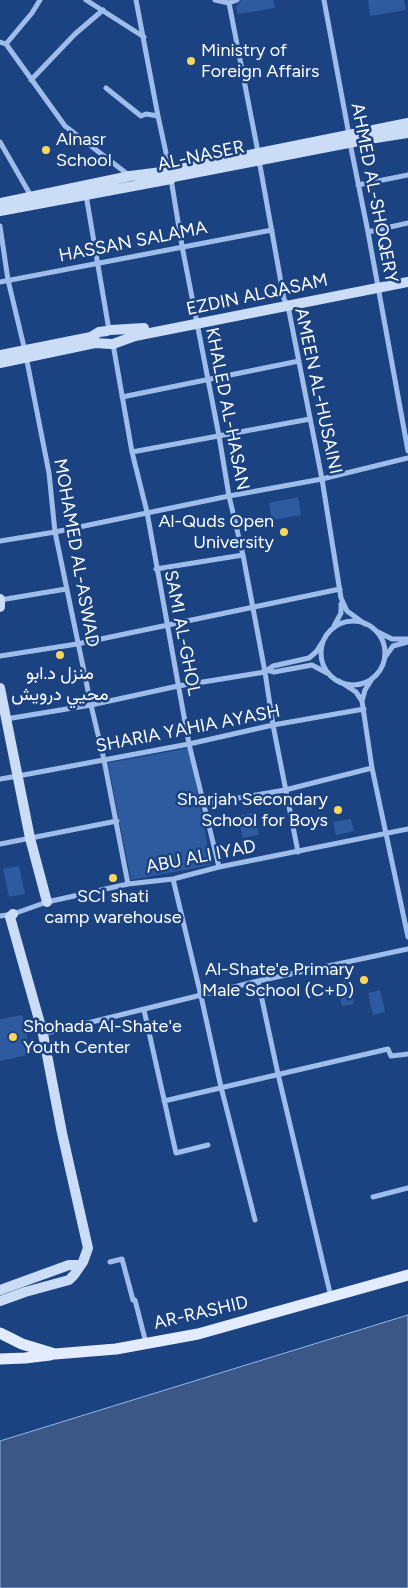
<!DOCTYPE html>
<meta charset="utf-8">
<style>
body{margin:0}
canvas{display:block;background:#1b4281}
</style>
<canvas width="408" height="1588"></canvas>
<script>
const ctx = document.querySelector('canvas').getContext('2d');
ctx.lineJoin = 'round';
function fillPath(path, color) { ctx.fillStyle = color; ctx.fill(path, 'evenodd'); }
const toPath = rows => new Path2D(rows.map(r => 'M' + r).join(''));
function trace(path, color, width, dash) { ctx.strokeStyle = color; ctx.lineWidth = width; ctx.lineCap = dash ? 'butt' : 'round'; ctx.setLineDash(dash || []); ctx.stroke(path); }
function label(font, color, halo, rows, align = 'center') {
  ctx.font = font + ' Figtree,Vazirmatn,sans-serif'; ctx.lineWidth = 5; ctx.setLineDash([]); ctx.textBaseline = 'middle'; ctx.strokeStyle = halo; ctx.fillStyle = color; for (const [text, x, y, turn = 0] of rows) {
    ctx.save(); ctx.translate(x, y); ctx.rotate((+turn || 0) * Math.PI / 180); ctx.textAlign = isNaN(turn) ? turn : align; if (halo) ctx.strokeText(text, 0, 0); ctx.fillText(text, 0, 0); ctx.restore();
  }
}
const green = toPath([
 [241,0,273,0,275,8,238,14,236,7],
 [368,0,404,0,406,10,370,16],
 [298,497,301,515,272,520,269,503],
 [189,748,211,865,131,880,108,763],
 [255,812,259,835,243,838,238,816],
 [351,819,354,831,336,835,333,822],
 [19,866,25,894,9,897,3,869],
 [349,980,354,1004,342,1006,336,983],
 [380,990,385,1012,373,1015,368,993],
 [22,1015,31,1054,0,1061,0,1019]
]);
const water = toPath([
 [408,1315,408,1588,0,1588,0,1441,408,1315]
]);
const street = toPath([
 [86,0,144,37],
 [136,0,158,116,170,171],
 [215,0,229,3,237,0],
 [324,0,349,135],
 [229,3,258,152],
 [0,42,6,44,65,126,130,176],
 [6,44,32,13,40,0],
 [31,80,75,34,103,10],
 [106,88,141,116,146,114,158,116],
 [0,142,31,196],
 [350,143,368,232,408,451],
 [259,160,284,299,288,306,322,479,341,598,347,611,365,624],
 [171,179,182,246,219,436,229,496,243,555,265,672,273,725,298,852],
 [358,185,408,175],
 [86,195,109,330],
 [0,226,8,280,25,351,49,473,55,532,91,705,104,760,128,884],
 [368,232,408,223],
 [0,282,272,230],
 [113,344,132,452,147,512,189,744,219,867],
 [122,397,299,361],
 [132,452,310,419],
 [0,541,55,532,229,496,322,479,408,458],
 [156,569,243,555],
 [0,600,66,589],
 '321 653a32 32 0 1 1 64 0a32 32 0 1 1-64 0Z',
 [334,626,341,613,341,604],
 [378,632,392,639,408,639],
 [0,656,77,644,340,589],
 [385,657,393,646,408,642],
 [267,670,274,672,312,665,327,673],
 [339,681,356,692,362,701,372,768,408,937],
 [362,701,365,690,372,679],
 [6,719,91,705,178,686,265,672,273,666,309,658,316,652,325,638],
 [18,776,189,744,273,725,364,709],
 [0,779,12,777],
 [204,804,285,790,372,768],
 [0,844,117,821],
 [173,879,201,996,221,1087,255,1220],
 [0,916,13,914,47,902,128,884,173,879,219,867,408,829],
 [258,981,278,1074,331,1297],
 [144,1010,176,1153,208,1145],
 [43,1034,258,981,408,949],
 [164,1101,388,1049,391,1056,408,1054],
 [373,1197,408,1188],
 [110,1262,122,1259,133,1300,135,1300,146,1343]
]);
const secondary = toPath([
 [0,203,130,176,170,171,408,123],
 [0,211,171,179,173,177,369,139,408,133],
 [111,330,144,328],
 [113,344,135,336,408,282],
 [0,355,91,337,99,332,107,331],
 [0,363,95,343,111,344],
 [0,599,0,607],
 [0,688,30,838,47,902],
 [0,1290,69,1265,81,1265],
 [0,1301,25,1292,69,1280,74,1275,83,1262,88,1248,62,1133,43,1034,10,917,13,914]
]);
const primary = toPath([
 [0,1333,22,1344,55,1354,116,1349,198,1334,408,1275],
 [0,1359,25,1358,50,1355]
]);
const markers = [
 [191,61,5,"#fbd55c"],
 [46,150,5,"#fbd55c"],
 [284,532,5,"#fbd55c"],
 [60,655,5,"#fbd55c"],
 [338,810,5,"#fbd55c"],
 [113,878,5,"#fbd55c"],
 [364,980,5,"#fbd55c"],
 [13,1037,5,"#fbd55c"]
];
const poiNames = [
 ["Ministry of",201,51],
 ["Foreign Affairs",201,72],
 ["Alnasr",56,140],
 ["School",56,161],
 ["Al-Quds Open",274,522,"right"],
 ["University",274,543,"right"],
 ["منزل د.ابو",60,674,"center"],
 ["محيي درويش",60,695,"center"],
 ["Sharjah Secondary",328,800,"right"],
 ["School for Boys",328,821,"right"],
 ["SCI shati",113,897,"center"],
 ["camp warehouse",113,918,"center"],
 ["Al-Shate'e Primary",354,970,"right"],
 ["Male School (C+D)",354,991,"right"],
 ["Shohada Al-Shate'e",23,1027],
 ["Youth Center",23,1048]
];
const streetNames = [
 ["AL-NASER",201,156,-12],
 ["AHMED AL-SHOQERY",374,193,79],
 ["HASSAN SALAMA",133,242,-11],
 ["EZDIN ALQASAM",257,295,-12],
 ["AMEEN AL-HUSAINI",318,391,78],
 ["KHALED AL-HASAN",227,409,79],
 ["MOHAMED AL-ASWAD",76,553,80],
 ["SAMI AL-GHOL",182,633,79],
 ["SHARIA YAHIA AYASH",188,729,-11],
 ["ABU ALI IYAD",201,857,-11],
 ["AR-RASHID",201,1313,-13]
];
fillPath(green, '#2e5ba0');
fillPath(water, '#3a5785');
trace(water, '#92b7ec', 1);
trace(street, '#9fbdea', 5);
trace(secondary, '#cbdcf7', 10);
trace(primary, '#e3ecfe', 11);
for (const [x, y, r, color] of markers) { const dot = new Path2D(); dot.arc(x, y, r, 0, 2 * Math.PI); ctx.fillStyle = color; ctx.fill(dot); trace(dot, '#1b4281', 2); }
label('18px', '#fff', '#1b4281', poiNames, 'left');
label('18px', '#fff', '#1b4281', streetNames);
</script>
